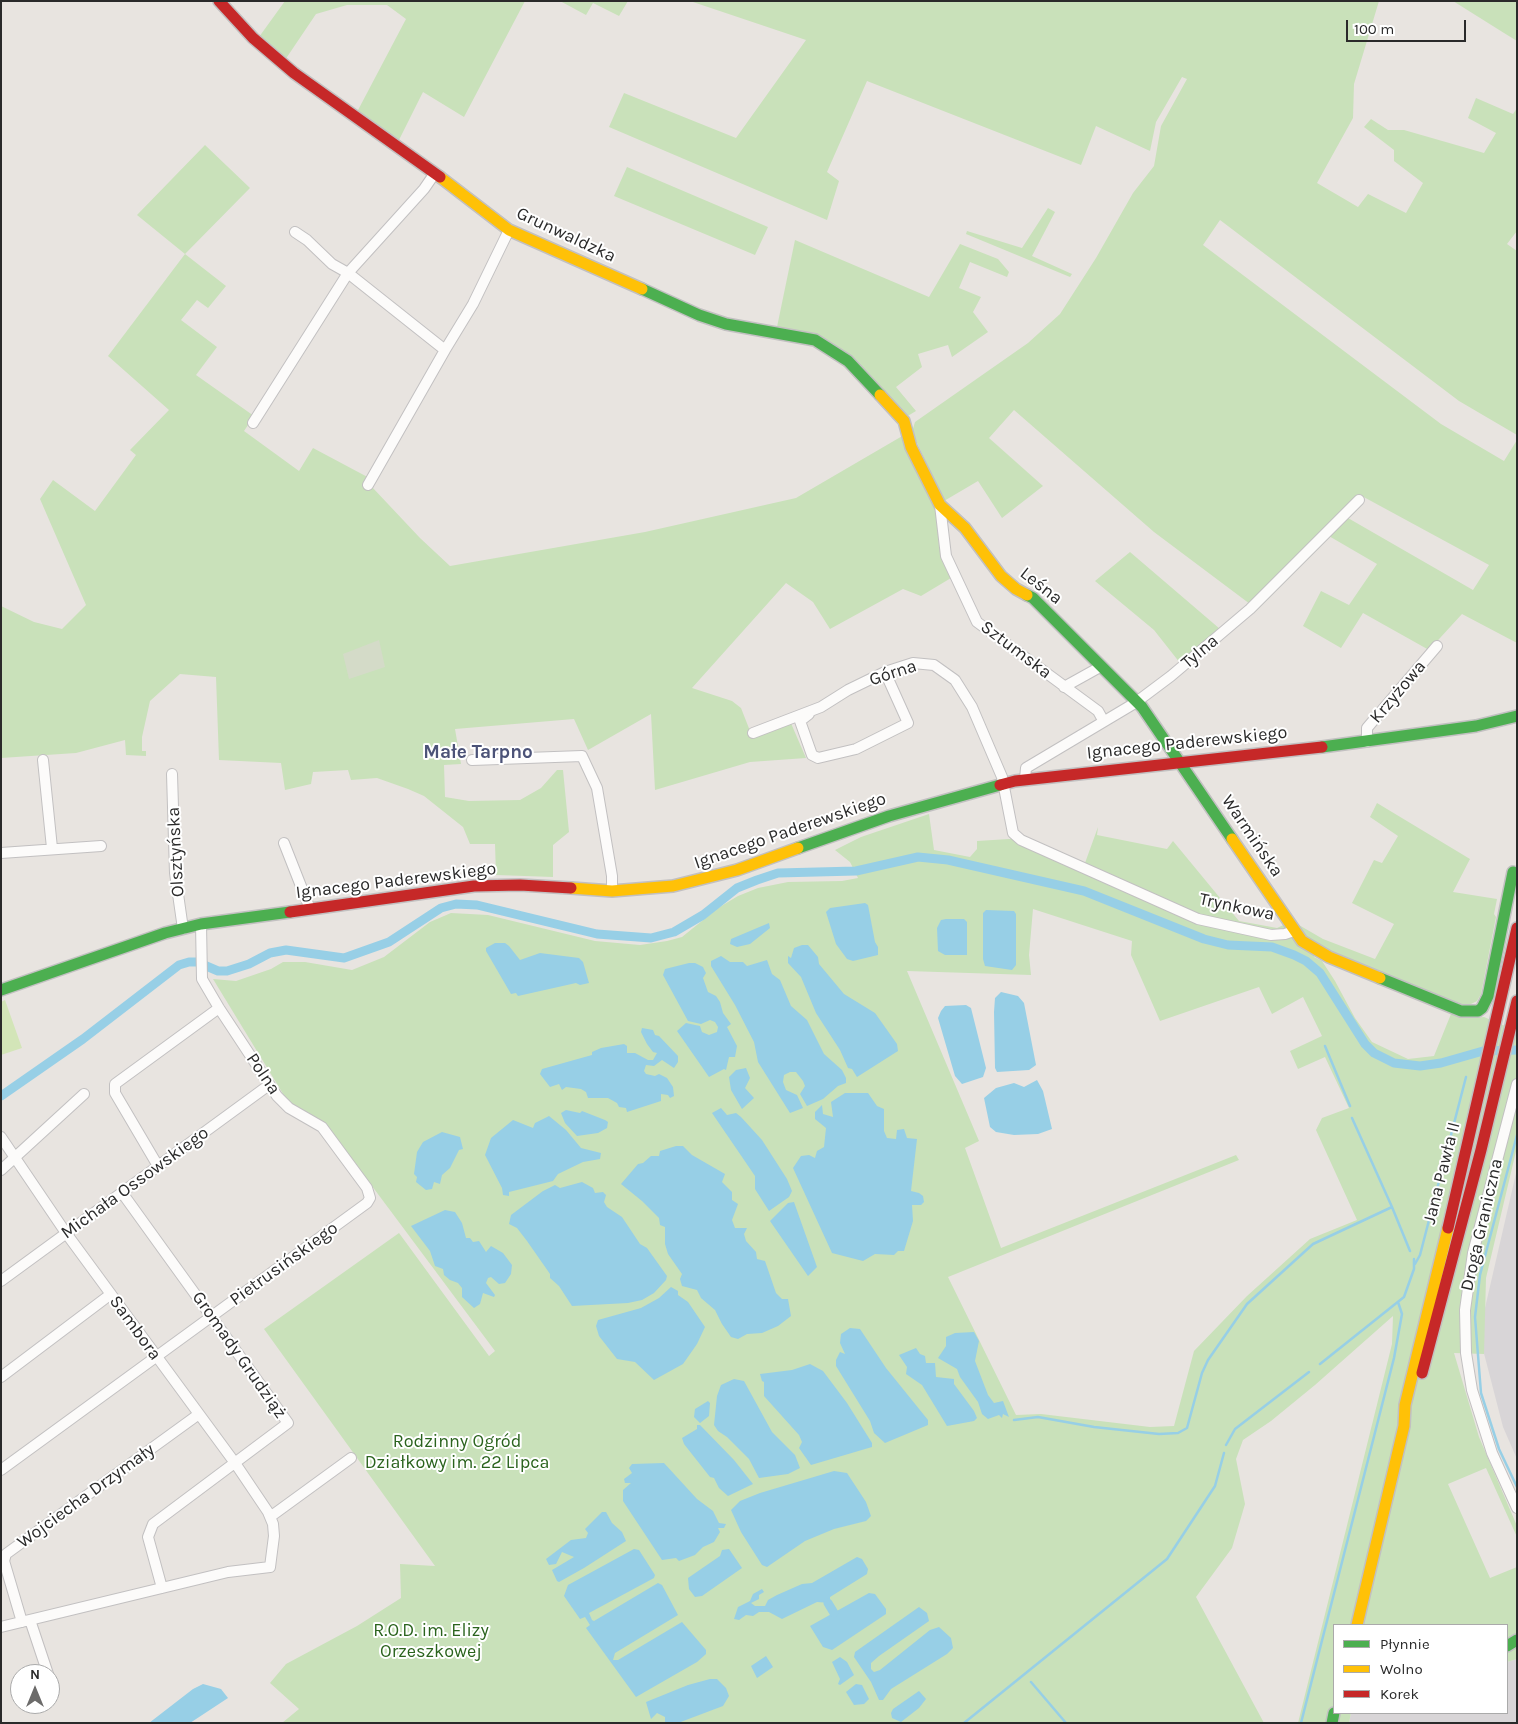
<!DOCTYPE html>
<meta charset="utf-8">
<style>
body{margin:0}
#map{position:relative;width:1518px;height:1724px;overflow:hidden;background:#e8e4e0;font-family:Karla,sans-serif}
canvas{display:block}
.frame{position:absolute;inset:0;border:2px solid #2a2a2a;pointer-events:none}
.legend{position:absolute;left:1333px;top:1624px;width:175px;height:90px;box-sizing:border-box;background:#fff;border:1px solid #aaa;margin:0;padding:6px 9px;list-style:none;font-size:15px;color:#2a2a2a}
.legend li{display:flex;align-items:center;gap:10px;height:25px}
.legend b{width:25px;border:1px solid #aaa}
.north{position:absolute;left:10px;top:1664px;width:50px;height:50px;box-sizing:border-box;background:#fff;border:1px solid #aaa;border-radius:50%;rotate:0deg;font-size:14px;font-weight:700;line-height:20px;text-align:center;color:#2a2a2a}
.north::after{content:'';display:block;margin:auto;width:18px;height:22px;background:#6c6b6a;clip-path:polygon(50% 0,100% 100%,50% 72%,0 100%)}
.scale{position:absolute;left:1346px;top:20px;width:120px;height:22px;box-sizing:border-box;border:2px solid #2a2a2a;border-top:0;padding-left:6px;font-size:15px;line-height:18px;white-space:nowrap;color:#2a2a2a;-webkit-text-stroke:4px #fff;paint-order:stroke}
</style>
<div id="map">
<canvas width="1518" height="1724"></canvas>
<div class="frame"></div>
<ul class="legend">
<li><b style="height:6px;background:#4caf50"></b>Płynnie</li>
<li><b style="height:6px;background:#ffc107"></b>Wolno</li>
<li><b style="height:6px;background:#c62828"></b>Korek</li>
</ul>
<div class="north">N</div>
<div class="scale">100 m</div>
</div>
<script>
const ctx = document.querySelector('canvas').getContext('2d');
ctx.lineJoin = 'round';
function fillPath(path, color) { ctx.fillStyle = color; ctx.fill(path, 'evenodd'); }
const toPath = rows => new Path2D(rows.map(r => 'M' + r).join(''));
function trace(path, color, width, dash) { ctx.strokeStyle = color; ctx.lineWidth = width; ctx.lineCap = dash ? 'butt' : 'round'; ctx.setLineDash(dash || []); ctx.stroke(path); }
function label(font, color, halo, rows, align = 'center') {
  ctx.font = font + ' Karla,sans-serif'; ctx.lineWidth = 4; ctx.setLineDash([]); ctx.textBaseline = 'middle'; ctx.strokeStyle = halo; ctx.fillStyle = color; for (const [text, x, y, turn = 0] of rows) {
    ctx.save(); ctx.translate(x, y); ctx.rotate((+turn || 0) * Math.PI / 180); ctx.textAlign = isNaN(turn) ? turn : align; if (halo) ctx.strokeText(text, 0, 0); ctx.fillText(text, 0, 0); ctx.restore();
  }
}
const industrial = toPath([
 [1517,1169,1517,1459,1503,1427,1479,1334],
 [1517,1659,1517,1723,1349,1723,1351,1713,1507,1713,1507,1662]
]);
const green = toPath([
 [285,1,525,1,464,117,423,92,398,142,357,112,406,19,387,5,347,5,316,14,285,60,259,37],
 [560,1,628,1,619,16,593,3,586,15],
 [690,1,1379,1,1354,84,1353,118,1317,183,1358,207,1368,194,1406,213,1423,183,1394,161,1394,150,1364,127,1371,119,1388,130,1404,130,1484,153,1496,133,1468,118,1476,98,1513,114,1517,108,1517,231,1507,244,1517,251,1517,435,1459,401,1220,220,1203,245,1441,424,1504,461,1517,440,1517,643,1462,614,1429,650,1363,613,1341,648,1303,626,1321,591,1349,605,1377,564,1322,532,1250,604,1154,532,1014,410,989,438,1043,486,1002,518,978,481,944,501,912,432,915,422,1028,343,1060,314,1096,258,1133,193,1154,166,1161,126,1187,79,1182,77,1156,122,1150,151,1096,126,1081,165,867,81,827,172,839,181,827,220,609,127,624,93,736,138,806,40],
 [1360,495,1489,565,1473,590,1341,514],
 [1453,1,1517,1,1517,41,1504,33],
 [205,145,250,188,185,254,226,286,208,308,197,300,181,320,217,347,196,375,254,416,244,431,299,471,313,448,375,481,372,487,420,538,450,566,645,532,796,498,904,435,937,506,939,546,951,578,921,596,903,589,830,629,813,602,786,583,692,688,732,701,741,708,752,736,790,721,806,758,750,762,655,790,651,714,588,750,574,719,455,729,461,764,444,765,445,797,469,801,520,800,541,788,557,770,563,770,569,832,553,845,553,877,496,875,495,844,470,844,463,827,424,796,408,789,377,778,351,780,348,770,313,772,311,784,285,790,281,763,219,760,216,677,180,674,150,701,142,737,142,751,146,751,146,756,126,755,125,740,76,753,1,758,1,606,34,622,62,629,86,605,40,499,53,480,95,511,136,455,130,450,169,410,108,356,185,254,137,215],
 [627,167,768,227,755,255,614,196],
 [1048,208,1055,212,1032,256,1072,274,1070,277,966,234,967,231,1022,248],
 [795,240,929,297,960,244,998,259,1009,272,1007,277,970,262,959,288,981,297,973,312,988,332,952,357,948,345,918,354,922,367,896,387,916,411,906,417,863,369,777,327],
 [1130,552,1220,629,1180,663,1154,630,1095,581],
 [1377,803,1470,859,1453,892,1497,899,1494,914,1496,917,1481,994,1477,1001,1471,1004,1461,1005,1318,948,1314,957,1322,961,1335,981,1355,1018,1372,1042,1408,1059,1434,1056,1451,1014,1471,1018,1484,1017,1517,1031,1517,1147,1486,1278,1484,1354,1454,1353,1479,1437,1517,1526,1517,1537,1486,1468,1448,1484,1490,1578,1517,1567,1517,1659,1507,1662,1507,1625,1334,1625,1334,1713,1351,1713,1349,1723,1298,1723,1392,1344,1393,1316,1315,1385,1271,1421,1243,1440,1236,1459,1245,1504,1232,1548,1196,1597,1264,1723,282,1723,299,1709,270,1683,286,1664,357,1626,401,1598,400,1564,435,1566,264,1329,399,1233,489,1356,495,1351,325,1123,288,1102,213,979,236,981,271,969,283,962,305,962,352,970,384,957,430,922,451,913,488,915,595,941,640,945,667,941,682,937,718,908,738,896,758,888,788,882,842,881,858,878,850,862,835,850,861,837,929,814,934,850,970,857,977,849,977,841,1025,838,1085,863,1098,827,1097,835,1167,849,1173,841,1239,921,1277,928,1292,921,1323,939,1375,959,1394,924,1352,903,1374,860,1382,863,1398,836,1370,817],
 [1033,909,1132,941,1131,955,1160,1021,1259,987,1272,1014,1303,997,1322,1036,1290,1051,1298,1069,1325,1057,1349,1108,1322,1118,1316,1130,1357,1220,1310,1239,1247,1296,1194,1351,1174,1426,1150,1427,1041,1414,1016,1415,948,1277,1239,1160,1236,1155,1001,1248,965,1148,979,1141,907,971,1031,975,1029,955]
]);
const cemetery = toPath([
 [379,640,385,667,349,679,343,654]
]);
const pitch = toPath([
 [5,1000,22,1048,1,1055,1,1002]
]);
const water = toPath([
 [865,903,868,905,875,942,878,947,878,955,853,961,847,959,836,944,826,912,830,908],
 [986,910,1014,911,1016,914,1016,965,1012,970,985,966,983,959,983,913],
 [946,919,964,919,967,922,967,955,945,955,938,951,937,928,941,920],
 [769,923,770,928,750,944,737,947,730,944,731,939],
 [495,943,505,943,509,946,520,960,540,953,579,958,583,962,589,983,580,985,576,983,518,996,516,993,511,994,486,951,486,948],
 [802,945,808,945,818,957,819,964,844,994,875,1013,897,1044,898,1051,857,1077,852,1069,848,1068,840,1050,816,1013,801,977,788,963,788,956,791,958,794,948],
 [721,956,730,962,743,962,747,966,767,960,772,974,780,980,791,1006,807,1020,824,1054,842,1070,846,1078,846,1083,838,1086,823,1099,807,1106,800,1094,805,1086,803,1081,796,1072,790,1072,784,1075,783,1082,786,1090,797,1095,803,1108,790,1113,758,1062,754,1042,735,1005,711,966,711,961],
 [689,963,695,963,703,967,706,973,703,978,708,992,716,996,720,1002,723,1013,731,1024,727,1027,737,1046,735,1057,729,1057,726,1070,724,1069,709,1077,677,1031,686,1023,700,1026,702,1032,709,1035,717,1032,718,1027,715,1022,710,1020,701,1024,688,1021,663,975,665,969],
 [1001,992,1018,996,1024,1003,1036,1065,1029,1070,997,1072,995,1068,994,1012,995,998],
 [966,1005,971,1008,986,1068,983,1077,962,1084,955,1076,938,1018,941,1011,945,1006],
 [642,1028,653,1030,655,1035,659,1036,678,1056,678,1062,674,1068,662,1060,654,1066,646,1065,644,1071,646,1074,655,1076,659,1074,667,1078,673,1087,674,1096,670,1098,668,1095,661,1094,661,1101,627,1112,626,1108,619,1107,617,1103,608,1098,588,1098,586,1092,581,1089,566,1087,562,1090,559,1084,550,1087,540,1074,542,1069,592,1055,592,1052,601,1048,624,1044,627,1046,627,1053,635,1053,648,1060,653,1060,657,1053,653,1052,647,1044,641,1032],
 [746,1068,750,1078,745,1088,754,1098,742,1109,731,1090,729,1077,736,1070],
 [1037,1080,1043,1091,1052,1129,1038,1134,1014,1135,996,1132,990,1127,984,1098,996,1088,1014,1083,1024,1087],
 [845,1093,868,1093,877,1106,884,1109,884,1131,887,1138,896,1139,897,1130,904,1129,907,1138,917,1139,911,1191,919,1193,923,1196,924,1202,921,1205,912,1205,913,1221,904,1251,898,1251,894,1255,875,1254,863,1261,832,1253,793,1168,801,1156,809,1155,815,1158,817,1151,824,1147,826,1128,815,1119,815,1112,822,1105,823,1114,833,1117,831,1102],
 [721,1108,727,1115,736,1113,741,1117,762,1140,787,1179,792,1191,789,1197,769,1211,755,1189,755,1176,712,1113],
 [566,1110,580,1113,582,1111,605,1120,608,1122,607,1128,598,1133,577,1136,565,1123,561,1113],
 [549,1116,566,1130,581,1148,601,1153,600,1159,583,1162,558,1174,553,1181,509,1192,509,1196,503,1195,502,1188,485,1155,491,1138,513,1120,533,1128,535,1123],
 [442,1132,460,1137,463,1149,459,1150,450,1168,442,1175,440,1184,434,1182,432,1189,426,1190,416,1182,417,1177,414,1174,417,1152,423,1142],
 [676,1146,683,1146,692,1155,725,1174,722,1182,732,1192,732,1200,738,1204,732,1220,735,1228,747,1228,744,1234,746,1241,756,1252,757,1259,765,1261,776,1293,782,1299,788,1299,791,1316,778,1326,762,1333,747,1334,738,1339,731,1337,722,1324,715,1310,701,1298,697,1290,682,1286,680,1279,682,1274,668,1254,665,1244,665,1227,660,1225,659,1218,642,1201,621,1184,638,1164,643,1163,651,1156,659,1156,660,1151],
 [582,1182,593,1188,595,1193,603,1192,606,1195,604,1202,607,1207,622,1217,640,1244,647,1248,667,1276,666,1280,654,1293,642,1300,628,1303,572,1306,559,1286,550,1278,550,1274,527,1241,517,1228,509,1224,511,1215,543,1191,555,1185,560,1188],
 [794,1202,817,1267,808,1276,770,1221,788,1203],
 [445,1210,455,1212,462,1223,466,1238,470,1238,473,1242,479,1241,486,1252,491,1246,503,1253,512,1265,511,1274,505,1283,499,1284,491,1277,488,1278,486,1283,495,1295,494,1297,483,1293,480,1304,474,1308,462,1297,462,1288,458,1283,450,1280,444,1275,443,1269,435,1266,430,1251,411,1226],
 [671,1287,678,1291,678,1295,688,1302,705,1327,697,1344,683,1364,654,1380,635,1362,617,1359,599,1336,596,1326,598,1320,641,1308,659,1298],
 [850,1328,860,1329,886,1368,928,1420,928,1425,885,1443,874,1433,870,1421,836,1366,836,1360,840,1352,845,1354,840,1343,841,1334],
 [974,1332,979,1341,975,1361,988,1395,994,1403,1003,1401,1009,1417,1003,1414,1002,1418,999,1415,988,1419,982,1414,978,1402,960,1377,957,1369,938,1358,946,1346,946,1337,955,1333],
 [916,1348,920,1354,925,1356,926,1363,935,1363,936,1377,954,1379,954,1384,974,1411,977,1418,974,1421,947,1426,922,1385,906,1374,907,1367,899,1355],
 [810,1364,823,1371,847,1403,872,1443,872,1447,811,1465,799,1448,802,1442,799,1435,764,1396,764,1382,762,1381,760,1374,792,1370],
 [734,1379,744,1381,772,1432,795,1455,800,1468,788,1474,759,1478,749,1459,727,1437,718,1431,714,1425,717,1396,721,1385],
 [708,1401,710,1403,709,1416,700,1423,694,1417,695,1409],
 [697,1425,700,1425,734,1460,753,1484,728,1496,719,1488,714,1478,710,1477,684,1444,682,1438,697,1429],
 [664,1463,697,1499,713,1511,719,1523,726,1524,724,1528,718,1528,720,1532,714,1542,703,1547,695,1555,679,1561,676,1558,662,1560,623,1501,623,1490,631,1483,625,1483,624,1479,632,1473,629,1468,632,1464],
 [834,1471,847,1473,866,1502,871,1516,866,1521,834,1529,805,1541,767,1567,762,1565,741,1532,731,1510,740,1501,760,1493],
 [602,1512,606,1512,612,1523,622,1532,626,1541,584,1568,559,1582,557,1581,552,1570,574,1557,562,1552,556,1564,549,1565,546,1559,571,1540,586,1538,588,1533,585,1529],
 [634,1549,639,1550,655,1575,654,1578,589,1613,592,1620,594,1621,658,1583,662,1585,678,1615,615,1653,613,1660,618,1660,682,1622,706,1650,706,1654,697,1662,636,1697,586,1628,590,1625,585,1617,580,1619,564,1596,568,1585],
 [729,1549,742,1568,702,1596,695,1597,689,1589,688,1578,720,1556,722,1550],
 [857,1557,862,1559,868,1569,867,1574,830,1597,830,1603,817,1602,782,1619,769,1612,759,1612,753,1616,746,1615,739,1620,734,1619,738,1607,750,1601,753,1594,762,1589,764,1592,759,1595,759,1599,751,1603,755,1606,765,1606,768,1600,777,1595,802,1584,812,1583],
 [869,1593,875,1594,886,1609,886,1614,832,1650,823,1647,810,1626],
 [919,1607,927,1613,929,1621,879,1656,871,1663,871,1669,874,1672,880,1670,930,1630,939,1627,951,1638,953,1648,947,1654,891,1689,883,1700,879,1700,871,1682,854,1657,855,1652],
 [766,1656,773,1667,757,1678,751,1666],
 [840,1657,847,1662,854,1675,840,1685,838,1684,840,1679,832,1662],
 [710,1679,717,1679,726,1688,729,1696,723,1706,678,1723,665,1723,665,1717,657,1713,651,1719,646,1702,688,1685],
 [203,1684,221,1689,228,1698,190,1723,149,1723,193,1689],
 [856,1684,862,1685,869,1699,864,1704,854,1705,846,1692],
 [919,1691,926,1699,919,1708,901,1722,892,1718,891,1713,893,1709]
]);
const stream = toPath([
 [1325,1046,1350,1106],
 [1517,1135,1480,1275,1475,1317,1481,1393,1499,1449,1517,1487],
 [1392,1207,1410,1251],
 [1415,1264,1420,1255,1466,1077],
 [1320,1364,1404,1297,1414,1269,1414,1259],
 [1014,1420,1038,1417,1094,1427,1159,1434,1178,1433,1187,1428,1202,1373,1208,1360,1247,1304,1313,1244,1392,1207,1352,1118],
 [1226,1445,1235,1429,1309,1372],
 [1031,1682,1066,1723],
 [964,1723,1167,1559,1215,1486,1224,1453],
 [1301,1723,1394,1358,1402,1314,1398,1302]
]);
const canal = toPath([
 [1,1096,83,1039,179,965,189,962,197,962,218,971,227,971,249,964,270,953,286,950,344,958,389,942,441,908,456,904,477,905,597,934,651,938,674,932,703,915,737,888,757,880,778,873,856,871,918,857,948,860,1084,891,1204,939,1228,945,1272,947,1294,955,1306,961,1320,973,1365,1044,1374,1053,1394,1063,1420,1066,1441,1063,1483,1051,1517,1050],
 [828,1603,834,1613]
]);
const street = toPath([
 [295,232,307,240,332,264,348,273,445,350,368,485],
 [445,350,473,304,509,230],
 [253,423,348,273,424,189,435,173],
 [940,505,946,556,977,622,1098,711,1103,720],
 [1064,687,1100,667],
 [809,714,800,721,812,755,818,758,856,749,908,723,885,672],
 [753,733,821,707,848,690,885,672,913,663,934,665,955,680,972,707,1002,777,1013,833,1021,840,1198,919,1271,935,1285,934,1294,931],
 [1367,742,1367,728,1437,646],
 [43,760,52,848],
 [472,760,582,756,597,788,612,876,612,891],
 [172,774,175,873,183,929],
 [1025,779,1026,768,1135,703,1171,676,1250,609,1359,500],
 [284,843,310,909],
 [1,853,101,846],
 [1517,1084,1473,1253,1465,1310,1466,1353,1472,1390,1492,1453,1517,1508],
 [1,1137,66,1233,235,1463,268,1512,273,1524,274,1536,270,1567,228,1572,1,1627],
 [158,1166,115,1093,115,1084,219,1008],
 [1,1170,84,1094],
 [123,1194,288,1423,153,1524,148,1537,162,1588],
 [1,1281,269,1085],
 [1,1377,111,1294],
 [1,1470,367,1203,370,1198,367,1188,322,1127,289,1108,277,1096,219,1008,202,979,201,924],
 [270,1517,351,1458],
 [30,1620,48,1674],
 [22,1622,4,1561,6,1554,199,1414]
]);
const fast = toPath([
 [642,289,699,315,726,324,815,340,848,361,880,395],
 [1027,595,1033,598,1142,707,1232,839],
 [1322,747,1476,726,1517,716],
 [798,848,889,816,1000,785],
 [1380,978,1461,1011,1478,1011,1482,1008,1488,996,1513,872],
 [1,990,165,933,201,924,290,912],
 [1507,1646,1517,1640],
 [1332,1723,1334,1713]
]);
const slow = toPath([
 [440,177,509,230,642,289],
 [880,395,904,421,911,447,940,505,965,528,1001,576,1016,589,1027,595],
 [1232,839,1302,941,1329,957,1380,978],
 [571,888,612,891,673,886,737,870,798,848],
 [1357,1625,1404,1426,1405,1405,1448,1228]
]);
const jam = toPath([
 [219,1,253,38,294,73,440,177],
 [1000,785,1015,781,1322,747],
 [290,912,474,886,520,885,571,888],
 [1448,1228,1517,928],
 [1422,1373,1481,1150,1517,1001]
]);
const streetNames = [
 ["Grunwaldzka",566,235,25],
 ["Leśna",1041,586,38],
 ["Sztumska",1016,650,37],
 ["Tylna",1200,652,-40],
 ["Górna",893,673,-18],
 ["Krzyżowa",1398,692,-50],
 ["Ignacego Paderewskiego",1187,743,-6],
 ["Ignacego Paderewskiego",790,831,-19],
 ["Warmińska",1252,836,56],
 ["Olsztyńska",176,852,-93],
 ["Ignacego Paderewskiego",396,881,-7],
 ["Trynkowa",1237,907,12],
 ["Polna",263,1074,56],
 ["Jana Pawła II",1442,1173,-76],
 ["Michała Ossowskiego",135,1183,-36],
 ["Droga Graniczna",1482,1225,-77],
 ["Pietrusińskiego",284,1264,-36],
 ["Sambora",135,1328,54],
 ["Gromady Grudziąż",239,1355,55],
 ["Wojciecha Drzymały",86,1496,-36]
];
const parkNames = [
 ["Rodzinny Ogród",457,1442],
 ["Działkowy im. 22 Lipca",457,1463],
 ["R.O.D. im. Elizy",431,1631],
 ["Orzeszkowej",431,1652]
];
const neighbourhoodNames = [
 ["Małe Tarpno",478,753]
];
fillPath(industrial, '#d8d5d7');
fillPath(green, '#c9e1ba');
fillPath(cemetery, '#d4dbc8');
fillPath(pitch, '#d3e5b8');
fillPath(water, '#97cfe6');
trace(stream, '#97cfe6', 2.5);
trace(canal, '#97cfe6', 9);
trace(street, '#c2c0c1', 12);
trace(fast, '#c2c0c1', 14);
trace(slow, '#c2c0c1', 14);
trace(jam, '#c2c0c1', 14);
trace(street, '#fcfbfa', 10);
trace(fast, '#4caf50', 11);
trace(slow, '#ffc107', 11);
trace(jam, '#c62828', 11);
label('18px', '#2a2a2a', '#fff', streetNames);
label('18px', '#2a631d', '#fff', parkNames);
label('bold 19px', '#4c5378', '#fff', neighbourhoodNames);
</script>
